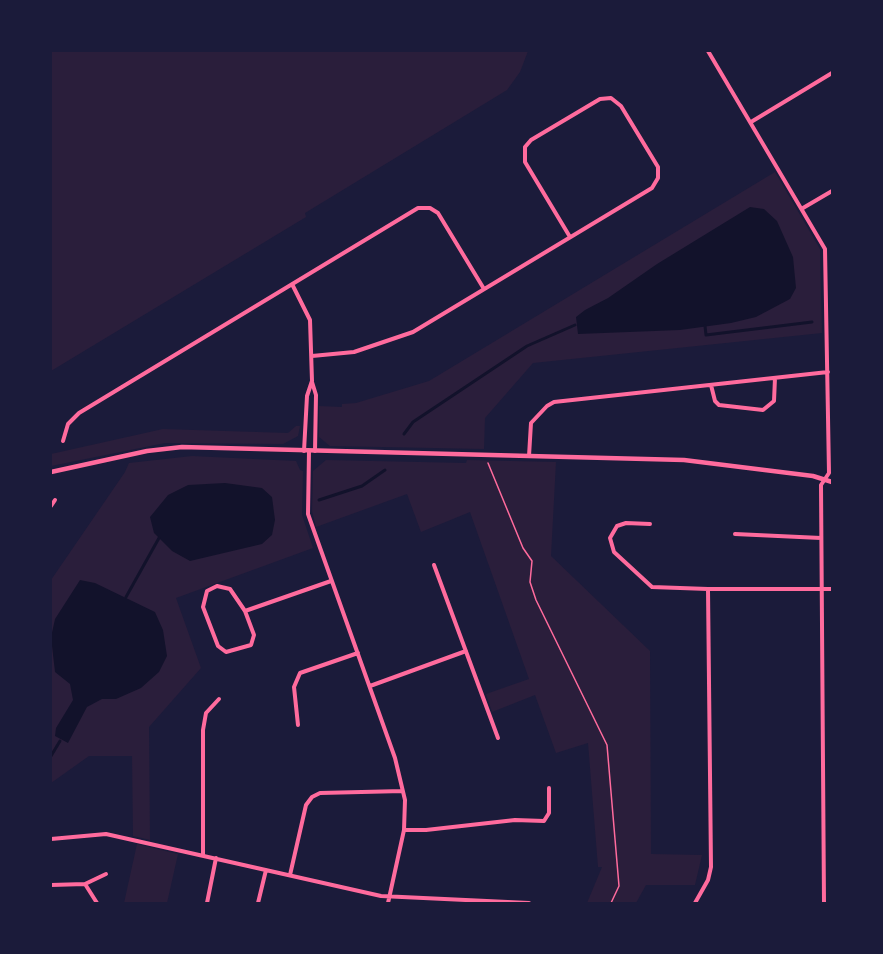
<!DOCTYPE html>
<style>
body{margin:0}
#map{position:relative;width:883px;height:954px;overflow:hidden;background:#1b1b3a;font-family:Raleway,sans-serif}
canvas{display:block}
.frame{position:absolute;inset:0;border:52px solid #1b1b3a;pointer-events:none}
</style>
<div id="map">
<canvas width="883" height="954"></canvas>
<div class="frame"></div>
</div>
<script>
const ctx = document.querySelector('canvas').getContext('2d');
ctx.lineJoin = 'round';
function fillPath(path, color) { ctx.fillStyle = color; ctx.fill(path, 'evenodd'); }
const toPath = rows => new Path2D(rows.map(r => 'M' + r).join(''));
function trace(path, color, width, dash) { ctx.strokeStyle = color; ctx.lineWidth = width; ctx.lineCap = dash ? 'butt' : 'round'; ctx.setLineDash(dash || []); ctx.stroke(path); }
const green = toPath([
 [51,51,528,51,520,72,507,90,305,213,306,217,51,371],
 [775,172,820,249,822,333,533,363,485,418,484,449,330,446,319,437,319,406,342,407,342,404,356,403,429,381],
 [296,426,300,426,298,436,283,444,165,443,51,466,51,454,163,429,288,433],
 [192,456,296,461,300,470,303,471,302,515,313,548,176,598,201,668,149,727,150,840,133,836,132,756,89,756,51,783,51,580,125,472,129,463],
 [326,460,466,463,467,460,556,462,551,556,650,651,651,854,702,855,695,885,646,885,636,903,587,903,602,867,598,867,588,743,556,753,535,695,492,712,486,694,529,679,470,512,421,532,407,494,316,527,312,511,313,471],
 [137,844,178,854,167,903,124,903]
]);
const water = toPath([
 [750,207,764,209,777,221,793,257,796,288,790,299,756,317,731,323,680,330,578,334,576,317,585,310,608,298,657,264],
 [225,483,262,488,272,497,275,520,272,535,262,544,190,561,172,551,154,533,150,517,168,495,188,485],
 [80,580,95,583,155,612,163,630,167,656,159,672,141,688,116,699,102,699,87,707,68,743,55,736,56,728,73,700,70,684,55,672,51,637,55,619]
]);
const stream = toPath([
 [705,326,706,335,812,322],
 [404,434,413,422,527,346,575,325],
 [319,500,362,486,385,470],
 [126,597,159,538],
 [51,756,60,741]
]);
const path = toPath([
 [488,463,523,548,532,561,530,582,536,600,607,745,619,886,611,903]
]);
const minor = toPath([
 [708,51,825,249,829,473,821,485,824,903],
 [751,122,832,73],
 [803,208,832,191],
 [292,284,310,320,312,381,307,396,304,451],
 [312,356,354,352,413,332,652,188,658,178,658,167,621,106,611,98,600,99,531,140,525,147,525,162,570,237],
 [312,382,316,395,315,451],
 [711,385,715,401,719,405,763,410,774,401,775,378],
 [63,441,68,424,79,413,418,208,430,208,438,213,484,289],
 [309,451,308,514,395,758,405,800,404,830,388,903],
 [529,456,531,423,547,406,554,402,828,372],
 [51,506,55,500],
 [650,524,626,523,617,526,610,538,614,552,652,587,708,589],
 [735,534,821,538],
 [434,565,498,738],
 [217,586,230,589,245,611,254,635,251,645,226,652,218,646,203,607,207,591,217,586],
 [245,611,331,581],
 [370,686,466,651],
 [298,725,294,687,300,673,358,653],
 [404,830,426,830,515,820,544,821,549,813,549,788],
 [51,839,106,834,381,896,529,903],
 [203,856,203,730,206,713,219,699],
 [290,875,306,805,312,797,320,793,403,791],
 [85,884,97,903],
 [51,885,85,884,106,874],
 [207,903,216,858],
 [258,903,266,870],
 [695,903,708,880,711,867,708,589,832,589]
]);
const tertiary = toPath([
 [51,472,147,451,182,447,684,460,813,476,832,482]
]);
fillPath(green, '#2a1e3b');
fillPath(water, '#12122b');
trace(stream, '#12122b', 3);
trace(path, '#ff6b9d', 1.5);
trace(minor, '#ff6b9d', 4);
trace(tertiary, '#ff6b9d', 4.5);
</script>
